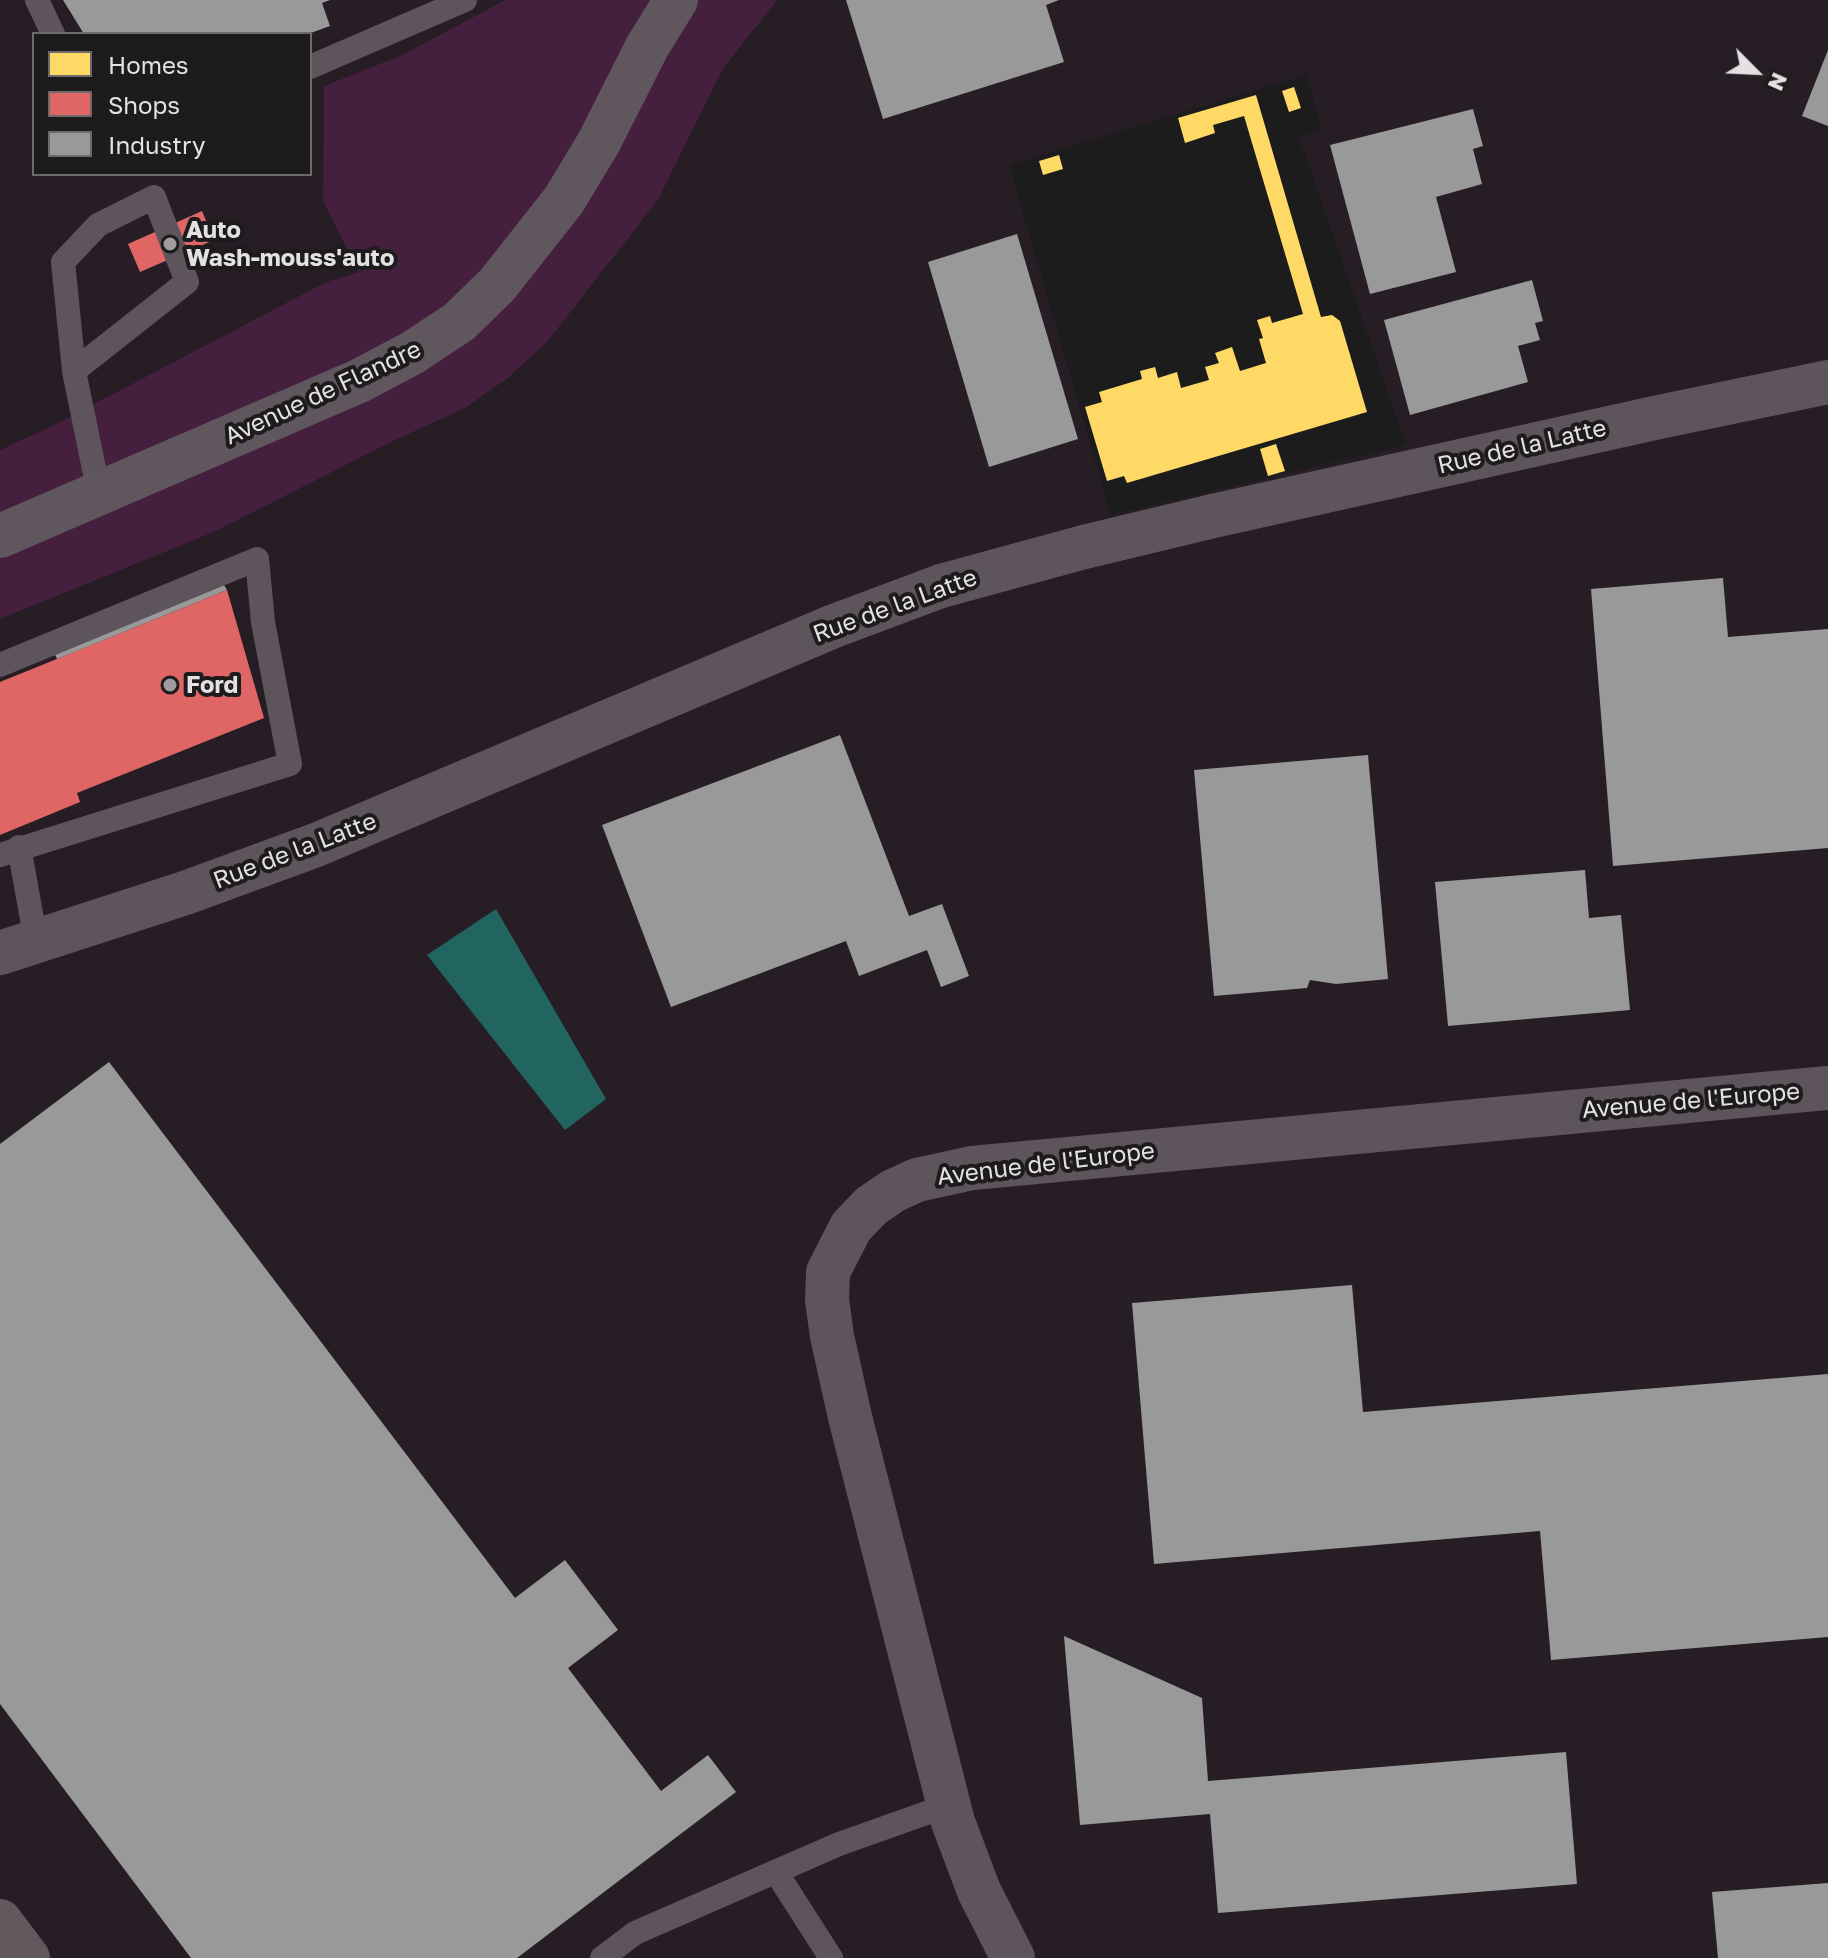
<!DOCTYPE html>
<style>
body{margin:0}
#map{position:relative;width:1828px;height:1958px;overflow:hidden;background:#1d1c1d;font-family:"Golos Text",sans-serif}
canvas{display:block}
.legend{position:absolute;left:32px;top:32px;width:280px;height:144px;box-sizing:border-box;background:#1e1b1d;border:2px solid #6d6a6c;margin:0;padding:10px 14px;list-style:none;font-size:24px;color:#e4e1e3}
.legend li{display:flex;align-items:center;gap:16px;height:40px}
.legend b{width:40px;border:2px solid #6d6a6c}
.north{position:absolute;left:1716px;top:32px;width:80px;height:80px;-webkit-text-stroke:6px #1e1b1d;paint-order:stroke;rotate:114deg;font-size:22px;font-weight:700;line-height:32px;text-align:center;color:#e4e1e3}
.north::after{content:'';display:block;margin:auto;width:28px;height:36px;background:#e4e1e3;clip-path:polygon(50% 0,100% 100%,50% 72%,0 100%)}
</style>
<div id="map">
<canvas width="1828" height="1958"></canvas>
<ul class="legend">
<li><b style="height:22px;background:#ffd966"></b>Homes</li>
<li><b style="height:22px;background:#e06666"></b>Shops</li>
<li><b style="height:22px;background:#999"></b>Industry</li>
</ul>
<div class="north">N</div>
</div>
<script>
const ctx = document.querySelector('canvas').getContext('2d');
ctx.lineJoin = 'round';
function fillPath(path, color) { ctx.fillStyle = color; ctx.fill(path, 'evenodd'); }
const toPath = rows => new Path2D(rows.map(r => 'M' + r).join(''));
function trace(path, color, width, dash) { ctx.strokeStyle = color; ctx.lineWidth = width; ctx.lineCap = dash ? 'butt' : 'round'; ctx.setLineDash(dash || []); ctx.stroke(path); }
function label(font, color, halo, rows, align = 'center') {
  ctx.font = font + ' "Golos Text",sans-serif'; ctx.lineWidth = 8; ctx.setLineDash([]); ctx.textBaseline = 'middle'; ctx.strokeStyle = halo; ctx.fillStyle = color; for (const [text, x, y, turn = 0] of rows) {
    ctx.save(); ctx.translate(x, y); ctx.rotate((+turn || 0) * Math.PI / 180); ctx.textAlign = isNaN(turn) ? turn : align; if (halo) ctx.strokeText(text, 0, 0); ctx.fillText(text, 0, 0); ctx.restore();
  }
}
const built = toPath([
 [0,0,505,0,402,55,324,86,323,201,359,272,326,282,56,424,0,450],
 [34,34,310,34,310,174,34,174],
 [777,0,1828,0,1828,1958,0,1958,0,619,214,532,393,441,465,408,508,379,547,342,658,200,722,70],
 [1306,75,1322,129,1299,137,1406,445,1111,515,1009,165]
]);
const green = toPath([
 [505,0,777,0,722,70,658,200,547,342,508,378,465,408,393,441,214,532,0,619,0,450,56,424,326,282,359,272,323,201,324,86,402,55]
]);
const water = toPath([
 [496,909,606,1099,565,1130,427,955]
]);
const homes = toPath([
 [1294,87,1301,108,1289,112,1282,91],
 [1256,95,1321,317,1332,315,1340,321,1367,412,1127,483,1124,476,1107,481,1085,407,1102,402,1099,392,1142,379,1140,371,1155,367,1158,378,1177,372,1181,388,1209,380,1205,367,1219,363,1215,353,1232,347,1240,371,1266,363,1259,339,1263,338,1257,320,1270,316,1272,323,1303,314,1244,116,1213,125,1215,133,1185,143,1178,118],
 [1059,155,1063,169,1043,175,1039,161],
 [1276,444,1285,471,1268,476,1260,449]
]);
const shops = toPath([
 [202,211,214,240,140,272,128,244],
 [227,590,264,718,77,793,80,802,0,835,0,682]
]);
const industry = toPath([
 [63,0,330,0,322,3,330,26,308,34,84,34],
 [846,0,1059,0,1046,5,1064,62,883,119],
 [1828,50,1828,126,1802,116],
 [1473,109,1483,146,1473,149,1482,184,1436,197,1456,272,1370,294,1330,145],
 [1017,234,1078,439,989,467,928,262],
 [1532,280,1543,321,1535,323,1540,340,1518,346,1528,382,1410,415,1384,320],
 [1723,578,1728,637,1828,629,1828,848,1613,866,1591,589],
 [223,583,227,590,57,659,54,652],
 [840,735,909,916,942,904,969,976,941,987,927,950,859,976,846,941,671,1007,602,825],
 [1368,755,1388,979,1336,984,1310,980,1307,988,1214,996,1194,770],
 [1585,870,1589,918,1621,915,1630,1010,1448,1026,1435,882],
 [109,1062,515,1598,565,1560,618,1630,568,1668,661,1791,708,1755,736,1792,517,1958,191,1958,0,1704,0,1144],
 [1352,1285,1363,1412,1828,1374,1828,1637,1551,1660,1540,1531,1154,1564,1132,1303],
 [1064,1636,1202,1698,1208,1781,1566,1752,1577,1884,1218,1913,1210,1814,1080,1825],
 [1828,1883,1828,1958,1718,1958,1712,1892]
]);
const service = toPath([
 [37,0,53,34],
 [310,67,465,0],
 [74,371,187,282,154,197,98,225,63,262,74,371,99,493],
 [0,665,257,559,263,622,290,764,0,855],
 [19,847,36,941],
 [776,1872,831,1958],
 [602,1958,635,1933,839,1844,949,1805]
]);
const minor = toPath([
 [0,953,185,893,316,845,834,626,941,586,1084,547,1213,516,1659,417,1828,382],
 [1013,1958,979,1891,953,1822,850,1417,832,1336,827,1300,828,1272,851,1227,871,1206,893,1191,917,1180,972,1168,1828,1088]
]);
const secondary = toPath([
 [0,1921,28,1958]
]);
const primary = toPath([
 [0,536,359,381,412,353,459,322,497,285,564,200,599,142,647,47,676,0]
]);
const markers = [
 [170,244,8,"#9e9c9e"],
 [170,685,8,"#9e9c9e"]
];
const poiNames = [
 ["Auto",186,230],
 ["Wash-mouss'auto",186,258],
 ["Ford",186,685]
];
const streetNames = [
 ["Avenue de Flandre",323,393,-25],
 ["Rue de la Latte",1522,447,-13],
 ["Rue de la Latte",895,606,-20],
 ["Rue de la Latte",295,851,-21],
 ["Avenue de l'Europe",1691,1101,-5],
 ["Avenue de l'Europe",1046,1164,-7]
];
fillPath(built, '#261e24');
fillPath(green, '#45203e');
fillPath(water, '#216460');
fillPath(homes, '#ffd966');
fillPath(shops, '#e06666');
fillPath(industry, '#999');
trace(service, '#5e555c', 24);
trace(minor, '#5e555c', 44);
trace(secondary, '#62585e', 44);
trace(primary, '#5f565e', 44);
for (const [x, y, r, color] of markers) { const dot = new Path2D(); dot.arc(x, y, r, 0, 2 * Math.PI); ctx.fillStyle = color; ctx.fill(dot); trace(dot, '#1e1b1d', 3); }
label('bold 24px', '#e4e1e3', '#1e1b1d', poiNames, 'left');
label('24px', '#e4e1e3', '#1e1b1d', streetNames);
</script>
